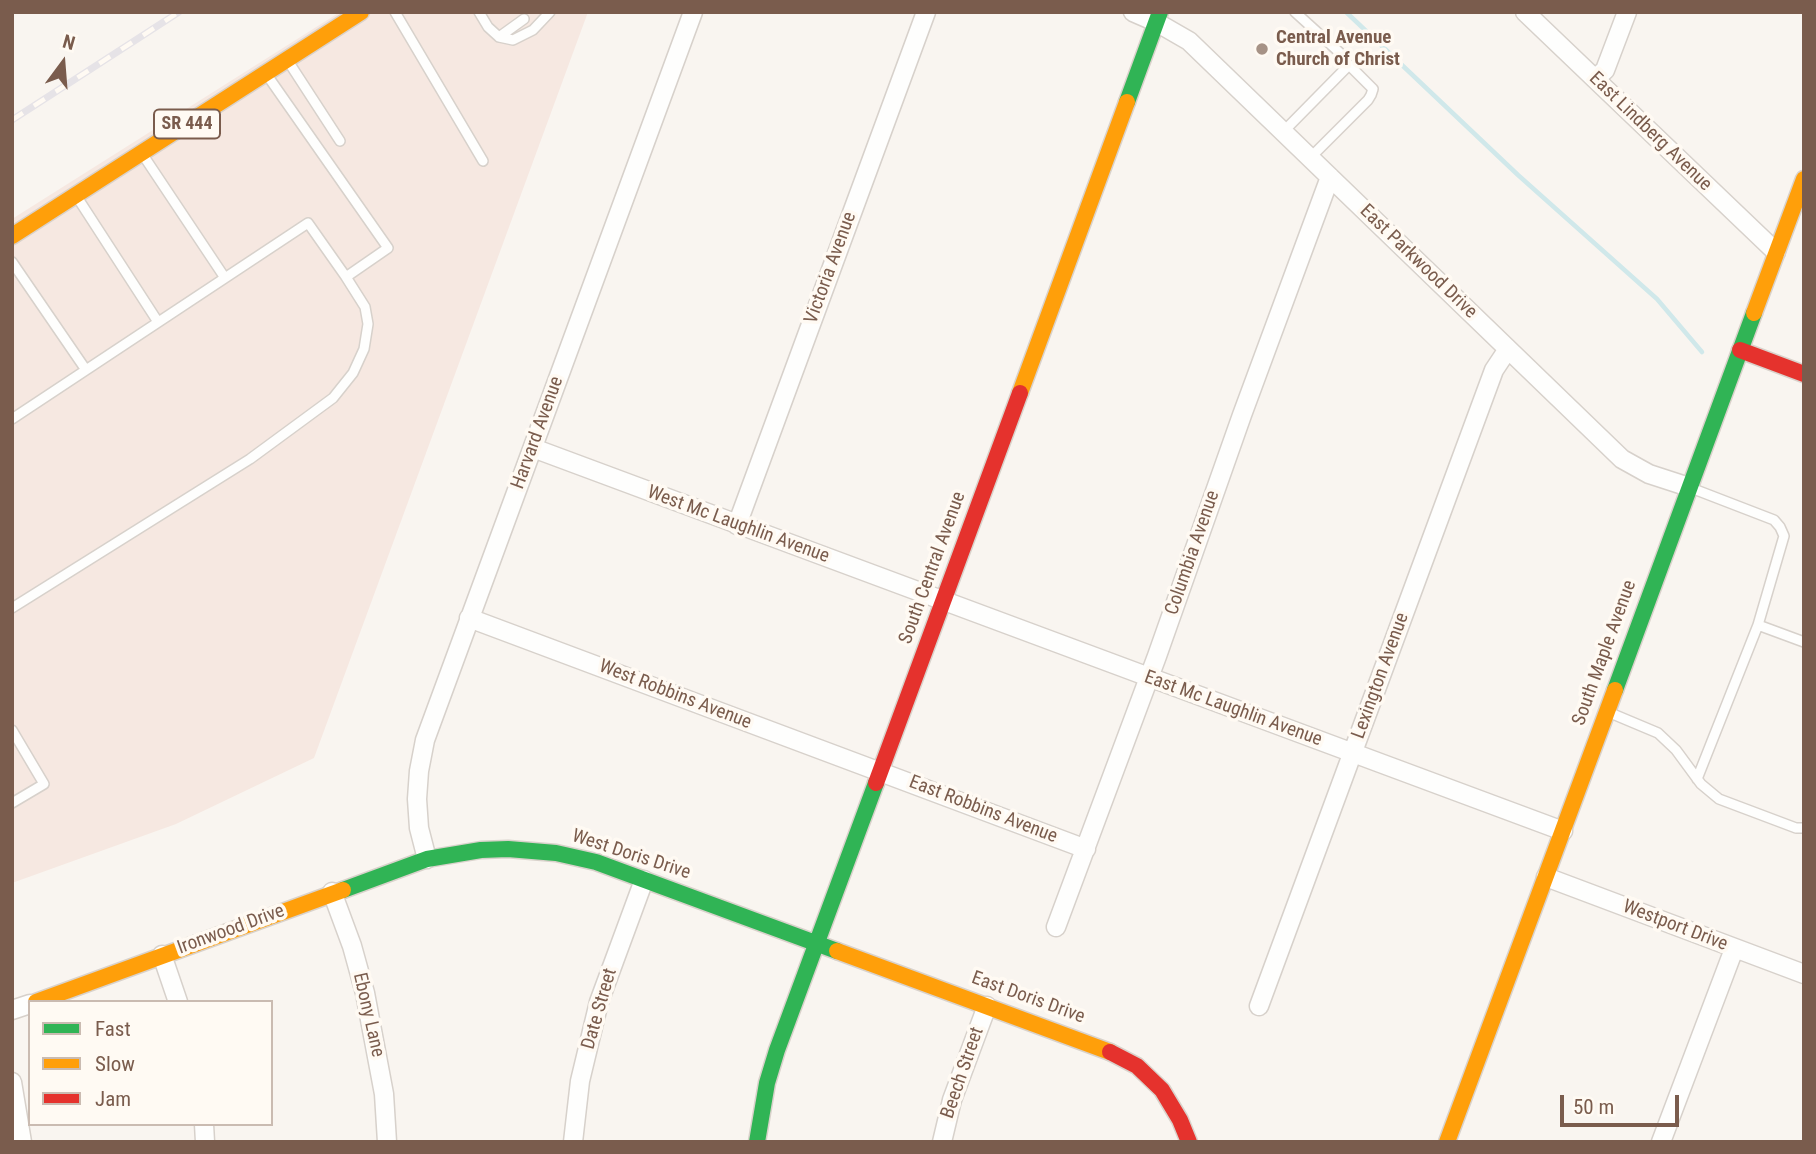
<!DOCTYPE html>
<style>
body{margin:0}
#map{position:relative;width:1816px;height:1154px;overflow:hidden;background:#f9f5f0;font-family:"Roboto Condensed",sans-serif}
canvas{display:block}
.frame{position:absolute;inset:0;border:14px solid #7a5c4d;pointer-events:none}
.legend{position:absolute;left:28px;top:1000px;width:245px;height:126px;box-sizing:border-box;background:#fffaf3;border:2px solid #cabbb1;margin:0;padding:9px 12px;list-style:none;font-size:21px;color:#7a5c4d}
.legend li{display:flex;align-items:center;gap:14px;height:35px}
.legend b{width:35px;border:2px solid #cabbb1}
.north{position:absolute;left:28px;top:28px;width:70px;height:70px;-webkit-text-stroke:5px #fffaf3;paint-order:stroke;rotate:16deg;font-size:19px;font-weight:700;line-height:28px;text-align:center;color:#7a5c4d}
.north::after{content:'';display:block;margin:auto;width:24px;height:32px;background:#7a5c4d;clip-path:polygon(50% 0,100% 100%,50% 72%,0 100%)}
.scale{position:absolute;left:1560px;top:1095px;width:119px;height:32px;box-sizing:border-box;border:4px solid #7a5c4d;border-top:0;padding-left:9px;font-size:21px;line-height:24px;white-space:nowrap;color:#7a5c4d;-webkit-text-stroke:5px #fffaf3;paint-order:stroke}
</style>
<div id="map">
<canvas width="1816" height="1154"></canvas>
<div class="frame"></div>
<ul class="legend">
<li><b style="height:9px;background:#30b455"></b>Fast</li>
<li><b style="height:9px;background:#ff9f0a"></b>Slow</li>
<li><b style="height:9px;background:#e5322d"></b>Jam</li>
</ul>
<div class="north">N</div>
<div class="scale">50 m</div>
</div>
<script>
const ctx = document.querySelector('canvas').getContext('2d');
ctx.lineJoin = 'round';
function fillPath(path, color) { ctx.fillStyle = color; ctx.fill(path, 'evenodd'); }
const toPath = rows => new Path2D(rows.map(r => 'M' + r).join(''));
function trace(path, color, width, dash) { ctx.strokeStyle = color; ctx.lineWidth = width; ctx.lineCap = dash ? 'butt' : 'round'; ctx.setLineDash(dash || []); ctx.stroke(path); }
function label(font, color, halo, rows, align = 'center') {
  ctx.font = font + ' "Roboto Condensed",sans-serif'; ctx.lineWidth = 7; ctx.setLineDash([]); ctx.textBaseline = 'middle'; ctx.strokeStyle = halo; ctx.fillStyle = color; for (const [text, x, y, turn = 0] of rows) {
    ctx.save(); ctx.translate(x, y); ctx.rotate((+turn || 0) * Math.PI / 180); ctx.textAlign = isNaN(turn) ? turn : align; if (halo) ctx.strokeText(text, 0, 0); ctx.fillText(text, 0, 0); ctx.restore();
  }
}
const commercial = toPath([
 [340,12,588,12,314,758,176,824,12,883,12,219]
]);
const stream = toPath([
 [1346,12,1518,175,1657,299,1702,352]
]);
const lane = toPath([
 [395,12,483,161],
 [479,12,488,27,499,37,513,40,533,30,550,12],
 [499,37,524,19],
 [288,61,340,141],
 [1283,132,1349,65,1339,52,1295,12],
 [143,155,225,278],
 [1310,158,1368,100,1371,95,1373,89,1349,65],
 [77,197,158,322],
 [12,262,86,370],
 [12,419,308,223,346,277,388,248,267,75],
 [1691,488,1774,520,1780,527,1784,536,1758,625],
 [12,608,250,459,333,398,353,373,364,349,368,324,365,307,346,277],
 [1608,712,1658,733,1676,750,1701,784,1719,799,1796,828,1804,828],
 [12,730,44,784,12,803],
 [1697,779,1758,625,1804,642]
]);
const street = toPath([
 [1133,12,1156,22,1189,41,1622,459,1649,474,1689,487],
 [1525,12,1776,252],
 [1595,79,1605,70,1627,12],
 [533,448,1563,831],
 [737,525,926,12],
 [469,618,1086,849],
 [427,859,419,828,417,799,419,771,425,740,693,12],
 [1546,877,1804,974],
 [332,892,352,946,365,993,384,1094,387,1142],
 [1056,927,1157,656,1242,415,1330,177],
 [162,955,178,1002],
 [1259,1006,1494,370,1508,349],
 [12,1010,30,1004],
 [12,1082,22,1142],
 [204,1124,205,1142],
 [573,1142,580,1081,599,1002,644,880],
 [942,1142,952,1100,987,1006],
 [1661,1142,1734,949]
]);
const fast = toPath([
 [1127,102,1160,12],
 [1615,690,1754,313],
 [343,890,427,859,481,850,508,849,556,853,596,862,837,951],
 [757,1142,767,1083,777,1050,876,783]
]);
const slow = toPath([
 [12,236,361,12],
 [1754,313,1804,179],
 [1020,393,1127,102],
 [837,951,1110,1052],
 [36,1002,343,890],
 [1447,1142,1615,690]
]);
const jam = toPath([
 [1740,350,1804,374],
 [876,783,1020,393],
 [1110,1052,1137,1066,1162,1090,1180,1120,1189,1142]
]);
const rail = toPath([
 [12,120,179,12]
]);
const markers = [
 [1262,49,7,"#a69286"]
];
const shields = [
 [187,124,66]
];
const shieldNames = [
 ["SR 444",187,124]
];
const poiNames = [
 ["Central Avenue",1276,38],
 ["Church of Christ",1276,60]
];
const streetNames = [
 ["East Lindberg Avenue",1650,132,44],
 ["East Parkwood Drive",1418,262,44],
 ["Victoria Avenue",831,268,-70],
 ["Harvard Avenue",538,433,-70],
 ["West Mc Laughlin Avenue",738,525,20],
 ["Columbia Avenue",1193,553,-71],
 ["South Central Avenue",933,568,-70],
 ["South Maple Avenue",1605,653,-70],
 ["Lexington Avenue",1381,676,-70],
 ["West Robbins Avenue",675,695,21],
 ["East Mc Laughlin Avenue",1233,709,20],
 ["East Robbins Avenue",983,810,21],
 ["West Doris Drive",631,855,18],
 ["Westport Drive",1675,926,21],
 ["Ironwood Drive",231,930,-20],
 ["East Doris Drive",1028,998,20],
 ["Date Street",600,1009,-74],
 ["Ebony Lane",368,1015,77],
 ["Beech Street",963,1073,-71]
];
fillPath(commercial, '#f6e8e1');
trace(stream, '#d0e8ea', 4.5);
trace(lane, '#d7d1cb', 12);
trace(street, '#d7d1cb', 21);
trace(fast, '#d9d2cb', 19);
trace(slow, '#d9d2cb', 19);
trace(jam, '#d9d2cb', 19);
trace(lane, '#fefefd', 9);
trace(street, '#fefefd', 18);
trace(fast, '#30b455', 16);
trace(slow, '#ff9f0a', 16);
trace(jam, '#e5322d', 16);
trace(rail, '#e6e3e7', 7);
trace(rail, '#fffaf3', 4.5, [13]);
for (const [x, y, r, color] of markers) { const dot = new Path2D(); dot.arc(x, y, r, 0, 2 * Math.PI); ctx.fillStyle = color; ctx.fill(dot); trace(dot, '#fffaf3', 2.5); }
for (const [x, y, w] of shields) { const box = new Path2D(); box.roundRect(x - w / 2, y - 14.5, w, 29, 5); ctx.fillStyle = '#fffaf3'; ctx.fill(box); trace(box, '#7a5c4d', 2); }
label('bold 18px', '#7a5c4d', null, shieldNames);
label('bold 19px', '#7a5c4d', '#fffaf3', poiNames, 'left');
label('19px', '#7a5c4d', '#fffaf3', streetNames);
</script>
